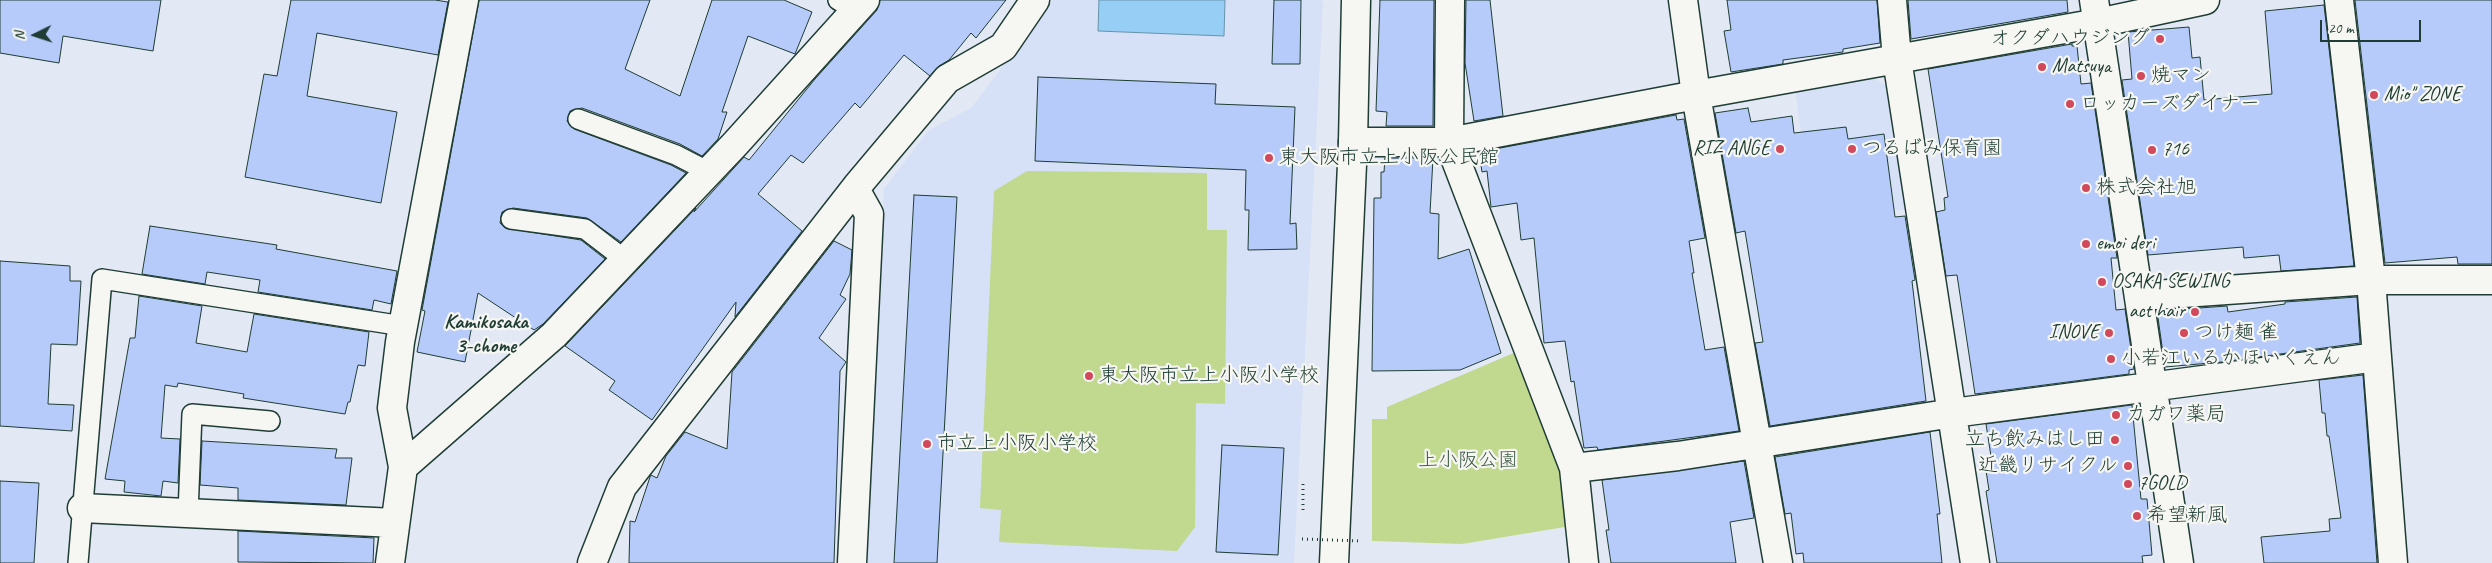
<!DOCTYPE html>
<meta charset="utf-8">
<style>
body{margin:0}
#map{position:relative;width:2492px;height:563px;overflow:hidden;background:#e3e9f4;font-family:Caveat,sans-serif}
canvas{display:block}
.north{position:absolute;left:10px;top:10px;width:50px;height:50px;-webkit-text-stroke:4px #f6f6f2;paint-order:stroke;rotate:266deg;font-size:14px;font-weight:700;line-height:20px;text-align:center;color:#1f3d34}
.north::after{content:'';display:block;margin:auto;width:18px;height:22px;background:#1f3d34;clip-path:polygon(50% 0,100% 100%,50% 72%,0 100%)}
.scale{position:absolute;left:2320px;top:20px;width:101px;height:22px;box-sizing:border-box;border:2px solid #1f3d34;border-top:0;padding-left:6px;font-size:15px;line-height:18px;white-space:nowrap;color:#1f3d34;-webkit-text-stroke:4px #f6f6f2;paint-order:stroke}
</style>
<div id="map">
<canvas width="2492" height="563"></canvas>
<div class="north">N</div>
<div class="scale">20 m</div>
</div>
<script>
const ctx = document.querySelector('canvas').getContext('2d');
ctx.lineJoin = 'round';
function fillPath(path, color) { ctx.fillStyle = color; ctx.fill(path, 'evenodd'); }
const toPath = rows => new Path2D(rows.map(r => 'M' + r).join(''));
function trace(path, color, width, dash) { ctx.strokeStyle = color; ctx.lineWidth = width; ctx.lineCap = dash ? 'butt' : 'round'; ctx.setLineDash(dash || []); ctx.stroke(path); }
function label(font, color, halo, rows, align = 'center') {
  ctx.font = font + ' Caveat,"Klee One",sans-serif'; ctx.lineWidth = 4.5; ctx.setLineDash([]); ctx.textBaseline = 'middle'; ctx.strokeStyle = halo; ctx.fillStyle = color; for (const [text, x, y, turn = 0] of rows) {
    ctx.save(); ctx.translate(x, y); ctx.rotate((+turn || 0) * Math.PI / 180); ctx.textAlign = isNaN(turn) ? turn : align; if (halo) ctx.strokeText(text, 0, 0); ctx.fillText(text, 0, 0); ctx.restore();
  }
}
const built = toPath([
 [1053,0,1321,0,1323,3,1294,563,866,563,884,189,928,131,972,107],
 [1872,77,1894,90,1910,208,1813,222,1795,88]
]);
const green = toPath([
 [1027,171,1207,173,1207,230,1227,230,1225,404,1196,403,1195,527,1177,551,999,542,1001,510,980,508,994,191],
 [1516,352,1560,468,1565,527,1462,544,1372,541,1372,419,1387,419,1387,407]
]);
const water = toPath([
 [1099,0,1225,0,1224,36,1098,31,1099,0]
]);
const building = toPath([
 [0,0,161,0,153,51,63,36,59,63,0,53,0,0],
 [291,0,435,0,448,2,438,55,317,33,307,96,397,112,381,203,245,177,264,74,277,76,291,0],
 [479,0,650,0,625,69,680,96,712,0,784,0,812,12,795,54,748,36,722,112,727,112,718,139,702,156,680,144,582,108,570,111,567,121,574,129,671,165,686,173,621,242,587,218,513,208,502,212,500,223,505,228,581,240,605,259,543,324,534,330,478,293,465,362,417,352,425,311,422,310,479,0],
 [880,0,1006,0,976,38,971,33,949,60,939,66,930,76,904,55,860,108,855,103,803,163,791,155,758,194,802,231,735,317,736,302,652,420,609,390,615,381,565,346,696,208,694,212,744,157,749,160,815,79,877,10,880,0],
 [1274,0,1301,0,1300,64,1272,64,1274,0],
 [1380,0,1434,0,1433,126,1386,126,1387,112,1376,111,1380,0],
 [1466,0,1490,0,1503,116,1474,121,1465,63,1466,0],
 [1727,0,1877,0,1880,43,1843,49,1843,52,1783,60,1783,64,1731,72,1724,31,1731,30,1727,0],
 [1908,0,2067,0,2068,12,1911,39,1908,0],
 [2355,0,2492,0,2492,264,2458,264,2457,257,2385,263,2355,0],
 [2324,5,2354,266,2281,271,2279,255,2244,258,2243,247,2148,255,2122,80,2132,79,2128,32,2189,27,2192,58,2200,57,2204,100,2272,94,2265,11,2324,5],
 [2072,44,2072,46,2077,46,2081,84,2091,83,2117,258,2111,258,2116,310,2125,309,2134,369,2129,370,2129,374,1975,394,1957,275,1946,276,1936,212,1945,210,1944,198,1948,197,1928,69,2072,44],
 [1038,77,1216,84,1215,104,1295,107,1290,224,1296,223,1297,249,1248,250,1249,210,1245,210,1246,170,1035,161,1038,77],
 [1748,108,1751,122,1792,116,1794,133,1846,127,1848,139,1884,134,1895,217,1905,216,1915,280,1912,281,1926,401,1770,426,1755,343,1763,342,1745,231,1736,233,1715,113,1748,108],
 [1676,115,1677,120,1684,119,1705,238,1689,241,1694,273,1692,273,1705,350,1724,347,1739,431,1598,450,1597,447,1584,448,1574,381,1571,382,1565,341,1544,343,1534,238,1521,240,1517,203,1491,207,1487,171,1482,172,1479,152,1676,115],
 [1385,158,1433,158,1430,213,1439,214,1438,259,1469,249,1501,353,1460,370,1372,371,1374,198,1381,198,1381,172,1384,172,1385,158],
 [914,195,957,197,937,563,894,563,914,195],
 [150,226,277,245,276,249,397,271,391,304,374,300,372,310,258,292,260,280,207,272,205,284,142,274,150,226],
 [834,241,852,250,850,274,840,295,846,299,819,338,846,362,840,371,834,563,629,563,630,521,635,522,650,477,651,475,657,478,666,456,685,432,727,449,732,372,834,241],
 [0,261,70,266,70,281,81,281,77,345,51,344,48,404,74,405,72,431,0,426,0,261],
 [139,296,202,306,196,343,247,352,254,314,369,332,365,366,358,365,350,402,348,402,345,414,243,398,244,394,178,383,177,387,165,385,161,438,180,439,178,483,163,481,161,496,124,492,125,481,105,479,130,338,135,338,139,296],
 [2357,297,2360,343,2222,362,2165,367,2157,311,2227,306,2228,312,2285,304,2285,302,2357,297],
 [2363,375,2377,563,2264,563,2261,537,2330,531,2329,519,2341,518,2329,436,2327,436,2325,413,2322,413,2319,380,2363,375],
 [2132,405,2141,499,2147,499,2152,555,2142,556,2143,563,1997,563,1986,491,1989,490,1985,464,1992,463,1986,424,2132,405],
 [1930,432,1940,514,1937,514,1942,563,1804,563,1803,553,1796,554,1791,513,1785,514,1775,457,1930,432],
 [202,441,337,449,335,458,352,458,346,505,238,500,238,488,200,485,202,441],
 [1222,445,1284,448,1278,555,1216,552,1222,445],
 [1744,461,1754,518,1730,522,1736,563,1611,563,1606,530,1609,530,1602,480,1744,461],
 [0,481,39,483,34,563,0,563,0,481],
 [238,531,374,538,373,563,238,562,238,531]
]);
const path = toPath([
 [1303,510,1303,483]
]);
const lane = toPath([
 [838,0,856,11],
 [578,119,676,155,709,172],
 [511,219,585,229,624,259],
 [188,513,192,414,270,421],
 [78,563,102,279,403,326]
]);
const street = toPath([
 [1450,0,1449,142,1574,468],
 [1683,0,1696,95,1778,563],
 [1892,0,1897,59,1975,563],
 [2094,0,2179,563],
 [2339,0,2371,280,2393,563],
 [1353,142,1449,142,1696,95,2098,23,2205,0],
 [2140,296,2371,280,2492,280],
 [403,467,554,335,736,143,865,0],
 [82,508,395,523],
 [390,563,403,467,392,408,400,342,464,0],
 [592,563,622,487,857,186,947,79,1003,47,1035,0],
 [852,563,869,214,855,189],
 [1584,563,1574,468,1678,456,1953,413,2377,357]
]);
const secondary = toPath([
 [1334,563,1353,142,1356,0]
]);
const pathBridge = toPath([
 [1302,539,1361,541]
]);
const markers = [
 [2160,39,5,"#d1495b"],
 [2042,67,5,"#d1495b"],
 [2141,76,5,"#d1495b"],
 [2374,95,5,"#d1495b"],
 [2070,104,5,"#d1495b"],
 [1780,149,5,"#d1495b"],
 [1852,149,5,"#d1495b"],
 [2152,150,5,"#d1495b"],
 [1269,158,5,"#d1495b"],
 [2086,188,5,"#d1495b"],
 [2086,244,5,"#d1495b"],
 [2102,282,5,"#d1495b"],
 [2195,312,5,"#d1495b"],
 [2109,333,5,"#d1495b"],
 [2184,333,5,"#d1495b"],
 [2111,359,5,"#d1495b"],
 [1089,376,5,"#d1495b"],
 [2116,415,5,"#d1495b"],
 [2115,440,5,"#d1495b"],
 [927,444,5,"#d1495b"],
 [2128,466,5,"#d1495b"],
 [2128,484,5,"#d1495b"],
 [2137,516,5,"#d1495b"]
];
const poiNames = [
 ["オクダハウジング",2150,39,"right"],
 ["Matsuya",2052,67],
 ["焼マン",2151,76],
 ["Mio'' ZONE",2384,95],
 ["ロッカーズダイナー",2080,104],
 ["RIZ ANGE",1770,149,"right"],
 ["つるばみ保育園",1862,149],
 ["716",2162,150],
 ["東大阪市立上小阪公民館",1279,158],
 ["株式会社旭",2096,188],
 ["emoi deri",2096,244],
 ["OSAKA SEWING",2112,282],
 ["act hair",2185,312,"right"],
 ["INOVE",2099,333,"right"],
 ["つけ麺 雀",2194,333],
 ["小若江いるかほいくえん",2121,359],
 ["東大阪市立上小阪小学校",1099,376],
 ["カガワ薬局",2126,415],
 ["立ち飲みはし田",2105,440,"right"],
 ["市立上小阪小学校",937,444],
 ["近畿リサイクル",2118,466,"right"],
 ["7GOLD",2138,484],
 ["希望新風",2147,516]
];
const parkNames = [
 ["上小阪公園",1468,461]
];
const neighbourhoodNames = [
 ["Kamikosaka",486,322],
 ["3-chome",486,346]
];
fillPath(built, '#d6e0f6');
fillPath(green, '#c0d98f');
fillPath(water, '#97cef6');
trace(water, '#6794a8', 1);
fillPath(building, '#b6cbfa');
trace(building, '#1f3d34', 1);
trace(lane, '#1f3d34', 22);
trace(street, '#1f3d34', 31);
trace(secondary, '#1f3d34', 31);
trace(path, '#1f3d34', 3, [1, 4]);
trace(lane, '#f6f6f2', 19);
trace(street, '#f6f6f2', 28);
trace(secondary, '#f6f6f2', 28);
trace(pathBridge, '#1f3d34', 3, [1, 4]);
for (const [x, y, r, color] of markers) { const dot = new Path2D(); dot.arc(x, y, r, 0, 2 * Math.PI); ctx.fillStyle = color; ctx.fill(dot); trace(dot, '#f6f6f2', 2); }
label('20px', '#1f3d34', '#f6f6f2', poiNames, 'left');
label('20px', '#3f5c46', '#f6f6f2', parkNames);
label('bold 21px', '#1f3d34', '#f6f6f2', neighbourhoodNames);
</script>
